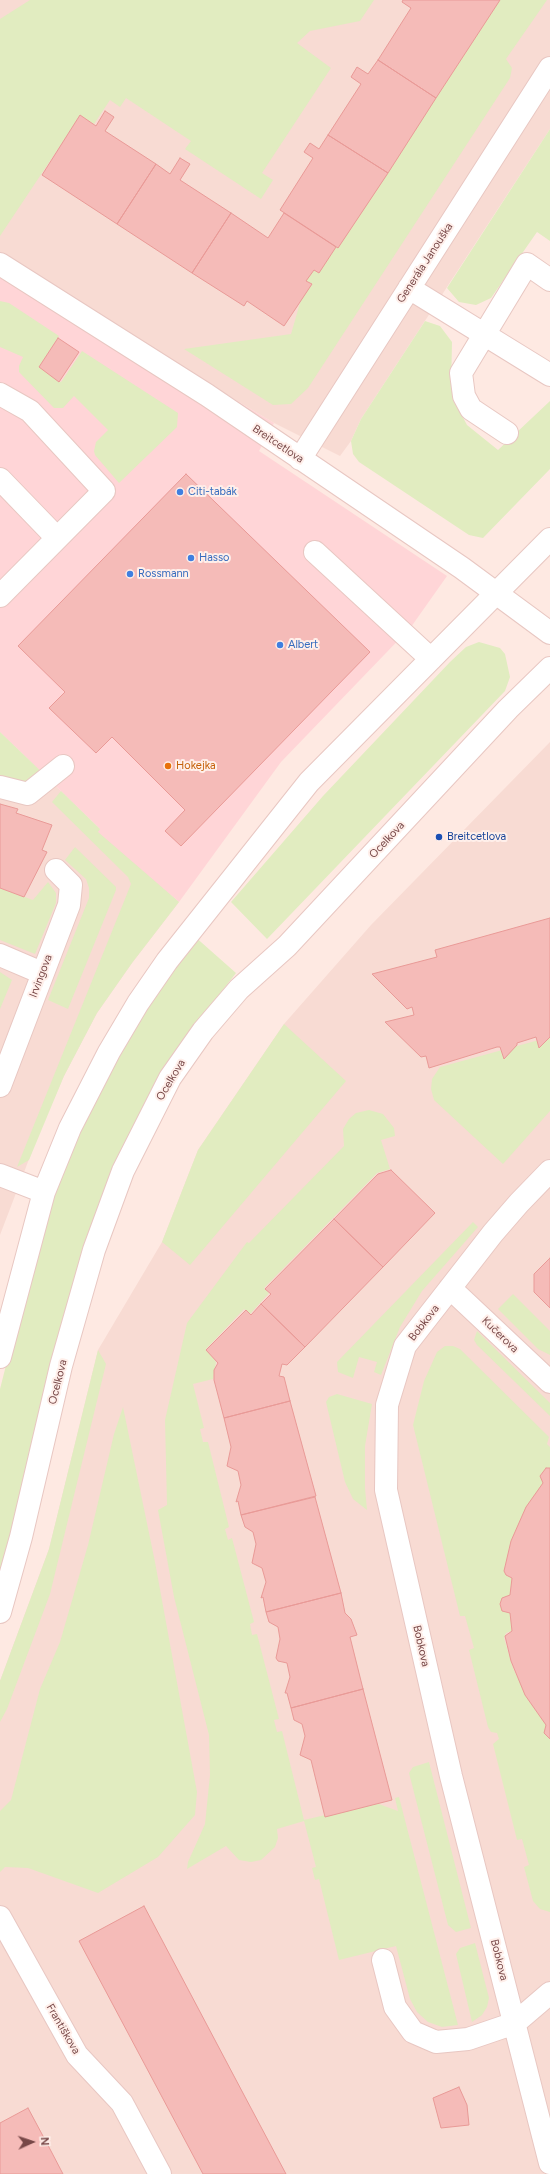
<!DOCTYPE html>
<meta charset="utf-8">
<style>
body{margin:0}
#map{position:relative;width:550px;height:2174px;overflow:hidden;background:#fee9e2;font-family:Figtree,sans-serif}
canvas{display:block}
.north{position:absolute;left:12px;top:2122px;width:40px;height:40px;-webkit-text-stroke:3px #ffefea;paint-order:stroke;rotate:87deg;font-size:11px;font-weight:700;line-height:16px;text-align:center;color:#774747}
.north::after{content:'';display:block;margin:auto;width:14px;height:18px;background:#774747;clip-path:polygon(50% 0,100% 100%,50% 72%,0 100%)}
</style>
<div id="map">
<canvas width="550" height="2174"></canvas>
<div class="north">N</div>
</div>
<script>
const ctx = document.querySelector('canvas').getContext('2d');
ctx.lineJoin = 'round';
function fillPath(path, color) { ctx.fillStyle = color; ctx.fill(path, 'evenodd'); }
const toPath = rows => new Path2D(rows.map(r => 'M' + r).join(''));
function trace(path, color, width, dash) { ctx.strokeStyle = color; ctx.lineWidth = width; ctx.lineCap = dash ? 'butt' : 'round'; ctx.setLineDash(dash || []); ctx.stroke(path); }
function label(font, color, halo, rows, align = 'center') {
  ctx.font = font + ' Figtree,sans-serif'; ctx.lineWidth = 4; ctx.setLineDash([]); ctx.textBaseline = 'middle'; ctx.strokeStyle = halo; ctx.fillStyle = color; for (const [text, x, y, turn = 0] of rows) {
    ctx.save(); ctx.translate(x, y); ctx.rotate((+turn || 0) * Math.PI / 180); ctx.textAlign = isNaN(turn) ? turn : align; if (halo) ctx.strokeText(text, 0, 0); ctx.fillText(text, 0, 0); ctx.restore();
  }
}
const residential = toPath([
 [0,0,550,0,550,129,361,419,351,441,340,456,274,423,0,259],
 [0,732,100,829,179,902,132,963,97,1013,64,1076,39,1133,0,1235],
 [550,742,550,2174,0,2174,0,1681,49,1549,98,1350,162,1242,198,1150,284,1024,371,925]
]);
const commercial = toPath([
 [0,259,274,423,259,451,447,576,411,627,281,762,179,902,97,832,100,829,0,732]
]);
const green = toPath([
 [30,0,374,0,360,21,310,31,297,43,331,68,262,173,273,180,261,199,185,149,191,141,126,98,120,107,110,100,94,124,80,116,0,236,0,19],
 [498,0,547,0,506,59,512,68,510,78,308,388,291,404,273,405,184,349,291,334,302,296,310,283,306,280,314,270,318,272,335,246,338,247],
 [550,129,550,241,537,232,491,298,476,305,459,302,447,288],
 [0,301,9,303,59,336,39,367,61,382,82,351,178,413,177,427,119,483,95,455,94,451,96,442,108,430,74,396,63,408,54,408,19,372,19,366,23,357,0,347],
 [425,321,440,326,452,342,451,389,458,408,467,425,498,450,550,401,550,469,483,538,469,535,359,462,353,454,351,441,361,419],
 [479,642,500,648,505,654,510,677,505,691,267,939,231,902,323,796,450,662,466,647],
 [0,732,50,780,42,788,0,778],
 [61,791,100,829,98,832,179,902,132,963,97,1013,64,1076,29,1160,17,1167,131,884,128,877,52,802],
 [75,847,116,887,116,890,68,1009,48,1000,89,898,89,888,86,879,65,860],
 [48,882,56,893,56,903,35,954,0,940,0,888,33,900],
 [193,935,236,973,164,1066,94,1218,29,1477,0,1572,0,1389,41,1227,96,1093],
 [0,972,12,980,0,1009],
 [284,1024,346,1081,190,1265,162,1242,198,1150],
 [550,1037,550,1111,503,1164,434,1100,431,1089,432,1079,440,1067],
 [369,1110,383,1114,394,1128,395,1136,381,1140,390,1169,377,1173,264,1288,269,1293,250,1314,244,1309,206,1349,216,1362,213,1379,193,1384,204,1428,200,1429,203,1442,208,1442,229,1527,225,1529,228,1540,232,1538,254,1622,250,1624,252,1635,257,1634,279,1719,274,1720,277,1732,282,1731,304,1820,376,1803,398,1811,395,1798,399,1797,458,2025,442,2027,428,2022,417,2012,410,1999,396,1946,339,1960,319,1879,315,1880,312,1868,316,1867,304,1821,277,1829,278,1838,275,1847,261,1860,251,1862,239,1860,226,1846,187,1869,188,1862,205,1824,210,1775,209,1735,174,1597,158,1510,167,1505,165,1420,187,1323,247,1242,249,1243,344,1146,343,1129,349,1119,356,1113],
 [473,1222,478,1227,422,1291,400,1327,381,1375,374,1372,377,1362,359,1357,353,1378,338,1372,337,1362],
 [513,1294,550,1331,550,1355,538,1349,498,1309],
 [477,1331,550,1403,550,1416,477,1345,474,1340],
 [445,1346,453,1346,460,1349,549,1437,547,1444,550,1447,550,1468,541,1473,543,1483,523,1514,509,1548,504,1572,507,1576,512,1578,510,1595,502,1598,500,1604,502,1611,510,1613,512,1631,506,1633,504,1638,513,1668,529,1701,546,1725,544,1733,550,1739,550,1912,540,1909,533,1901,524,1867,529,1865,522,1839,517,1840,493,1744,499,1739,497,1733,491,1732,488,1727,469,1650,474,1648,465,1616,460,1616,413,1425,424,1381,437,1352],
 [98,1350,106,1364,50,1594,7,1709,0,1722,0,1681,49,1549],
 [337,1394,372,1404,365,1446,365,1488,367,1510,353,1499,345,1482,326,1402,329,1397],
 [123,1407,155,1562,197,1792,195,1815,158,1857,98,1893,28,1868,5,1867,0,1872,0,1811,11,1800,40,1689,60,1642,88,1545,114,1434],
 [429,1762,471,1928,456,1932,448,1925,409,1773,413,1767],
 [475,1943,489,1998,487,2007,482,2015,472,2022,456,1954,460,1948]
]);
const building = toPath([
 [403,0,500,0,436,98,378,60,411,8,402,2,403,0],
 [378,60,436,98,388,173,328,135,361,84,351,77,357,67,368,74,378,60],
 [105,111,114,117,105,131,156,164,117,224,42,175,80,115,96,126,105,111],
 [328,135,388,173,338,248,280,210,313,158,304,152,310,143,319,149,328,135],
 [180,158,190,164,180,180,231,213,192,273,117,224,156,164,170,174,180,158],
 [231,213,268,238,284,213,336,247,319,273,314,270,306,281,312,284,284,326,247,301,244,306,192,273,231,213],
 [58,338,79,352,59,382,39,367,58,338],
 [186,474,370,652,181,846,165,831,185,810,112,737,96,753,49,708,65,692,18,646,186,474],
 [0,804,18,809,16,813,52,825,42,850,47,852,24,897,0,888,0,804],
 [550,918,550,1037,539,1048,536,1037,517,1043,517,1045,504,1059,500,1047,497,1047,429,1068,426,1056,421,1057,385,1022,414,1015,412,1007,407,1009,372,974,437,957,435,950,550,918],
 [391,1170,435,1213,383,1267,334,1219,378,1174,391,1170],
 [334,1219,383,1267,305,1347,261,1304,271,1294,265,1289,334,1219],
 [550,1258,550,1308,534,1292,534,1274,550,1258],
 [261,1304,305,1347,287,1365,282,1364,279,1376,284,1377,290,1401,224,1418,214,1380,214,1370,218,1363,206,1350,246,1310,251,1315,261,1304],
 [290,1401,316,1496,241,1515,238,1501,236,1502,241,1485,238,1471,227,1466,231,1447,224,1418,290,1401],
 [546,1468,550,1468,550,1739,544,1733,546,1725,525,1695,511,1661,505,1636,512,1631,510,1613,502,1611,500,1604,502,1598,510,1595,512,1578,506,1575,504,1571,511,1541,526,1507,543,1483,540,1476,546,1468],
 [315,1497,341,1593,266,1612,263,1597,261,1598,266,1582,262,1568,252,1563,256,1544,253,1532,245,1527,241,1515,315,1497],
 [341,1593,345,1613,351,1619,357,1635,350,1637,363,1689,291,1708,287,1693,285,1693,290,1677,287,1663,278,1661,276,1658,280,1639,278,1627,269,1622,266,1612,341,1593],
 [363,1689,392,1800,325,1817,311,1760,300,1755,305,1736,302,1724,294,1720,291,1708,363,1689],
 [144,1906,244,2095,286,2174,203,2174,79,1941,144,1906],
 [459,2087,467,2105,469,2125,441,2128,433,2098,459,2087],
 [28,2108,51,2151,63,2174,0,2174,0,2123,28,2108]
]);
const minor = toPath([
 [0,264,207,395,462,568,550,633],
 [409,288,550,375],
 [0,394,30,411,104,491,0,596],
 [507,433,471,409,464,396,461,373,527,264,550,280],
 [300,459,550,68],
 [0,479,57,538],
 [315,552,431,659],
 [0,787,28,794,63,766],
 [0,955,42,973],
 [0,1086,69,905,71,885,56,870],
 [550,1171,519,1203,493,1233,405,1346,387,1405,386,1490,451,1776,550,2163],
 [0,1175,44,1192],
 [450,1288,550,1382],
 [0,1357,44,1192,70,1128,109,1052,138,1003,167,961,309,782,550,539],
 [0,1612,21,1537,61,1366,94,1250,123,1171,170,1078,203,1031,239,989,287,946,508,709,550,668],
 [0,1917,77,2055,122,2103,160,2174],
 [383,1960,395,2007,413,2032,436,2042,468,2039,515,2023,550,1993]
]);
const markers = [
 [180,492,4,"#3f7fe0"],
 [191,558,4,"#3f7fe0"],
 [130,574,4,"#3f7fe0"],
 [280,645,4,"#3f7fe0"],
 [168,766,4,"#e8710a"],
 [439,837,4,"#1a4fb4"]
];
const streetNames = [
 ["Generála Janouška",425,263,-57],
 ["Breitcetlova",278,444,34],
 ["Ocelkova",387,840,-47],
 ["Irvingova",41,976,-69],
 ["Ocelkova",171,1080,-59],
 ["Bobkova",424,1323,-52],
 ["Kučerova",500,1335,44],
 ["Ocelkova",58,1382,-76],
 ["Bobkova",421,1646,77],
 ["Bobkova",499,1960,76],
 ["Františkova",63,2029,60]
];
const shopNames = [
 ["Citi-tabák",188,492],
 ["Hasso",199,558],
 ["Rossmann",138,574],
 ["Albert",288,645]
];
const foodNames = [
 ["Hokejka",176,766]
];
const transitNames = [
 ["Breitcetlova",447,837]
];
fillPath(residential, '#f8dbd3');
fillPath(commercial, '#ffd5d7');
fillPath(green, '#e1ecc0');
fillPath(building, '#f5bbb8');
trace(building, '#e99a97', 1);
trace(minor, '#e8c7c2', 24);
trace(minor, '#fff', 22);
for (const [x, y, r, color] of markers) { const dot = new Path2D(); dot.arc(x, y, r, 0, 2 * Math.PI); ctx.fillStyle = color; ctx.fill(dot); trace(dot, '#ffefea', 1.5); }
label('11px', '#774747', '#ffefea', streetNames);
label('11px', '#366cbe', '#ffefea', shopNames, 'left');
label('11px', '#c56008', '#ffefea', foodNames, 'left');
label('11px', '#164399', '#ffefea', transitNames, 'left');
</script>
